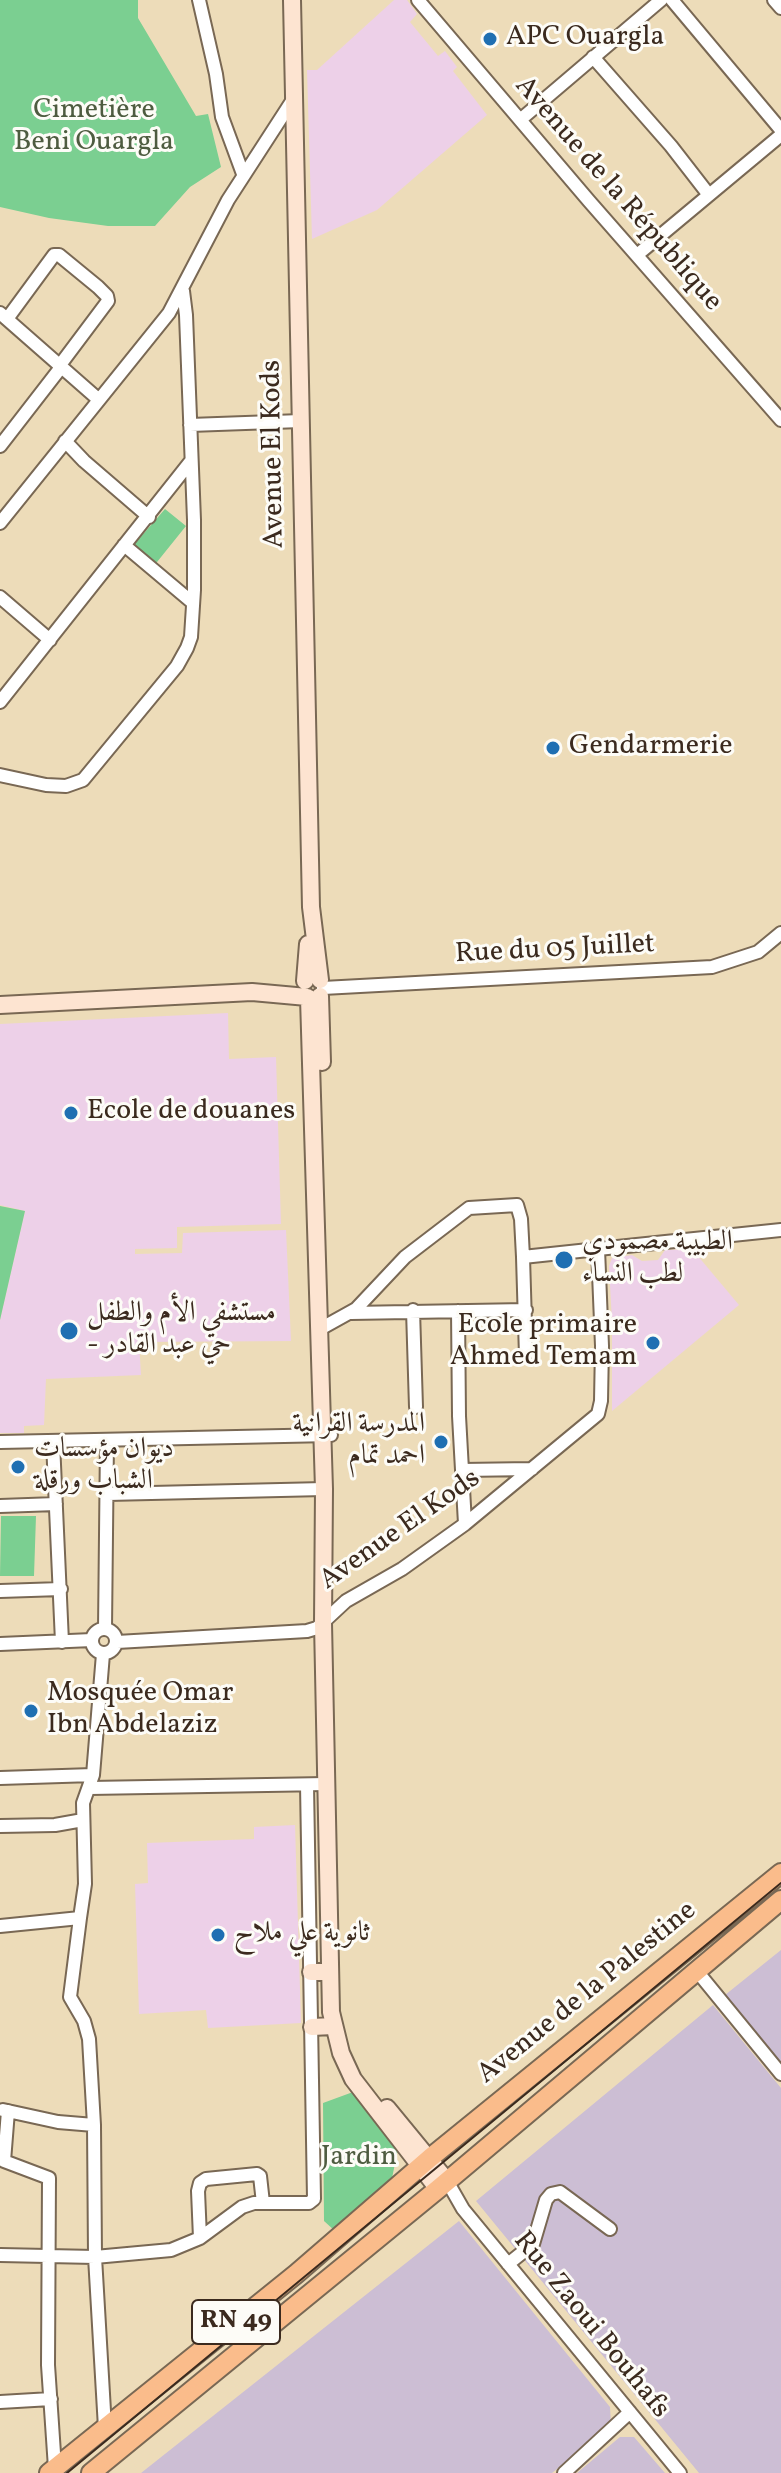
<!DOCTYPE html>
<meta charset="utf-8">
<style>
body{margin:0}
canvas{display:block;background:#eddcb9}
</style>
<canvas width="781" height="2473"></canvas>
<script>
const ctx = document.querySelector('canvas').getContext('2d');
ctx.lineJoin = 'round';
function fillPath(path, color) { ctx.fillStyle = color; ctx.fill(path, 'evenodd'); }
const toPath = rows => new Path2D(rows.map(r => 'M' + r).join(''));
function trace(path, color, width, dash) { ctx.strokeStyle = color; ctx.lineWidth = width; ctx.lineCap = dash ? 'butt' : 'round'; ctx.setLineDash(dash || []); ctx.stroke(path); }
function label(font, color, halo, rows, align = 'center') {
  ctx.font = font + ' Vollkorn,Amiri,serif'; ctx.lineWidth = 6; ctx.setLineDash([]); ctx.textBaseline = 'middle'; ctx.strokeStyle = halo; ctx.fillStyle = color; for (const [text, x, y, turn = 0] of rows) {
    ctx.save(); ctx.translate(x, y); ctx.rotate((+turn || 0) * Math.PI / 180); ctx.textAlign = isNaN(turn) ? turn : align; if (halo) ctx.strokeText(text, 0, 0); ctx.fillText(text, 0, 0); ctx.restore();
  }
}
const built = toPath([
 [394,0,407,0,417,14,410,22,438,56,445,51,457,67,453,71,487,115,377,210,312,239,307,70,317,70],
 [228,1013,229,1059,276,1057,281,1224,177,1227,177,1248,135,1249,135,1254,182,1253,183,1233,286,1230,291,1341,139,1342,141,1375,46,1379,44,1425,24,1426,24,1433,0,1433,0,1320,25,1211,0,1205,0,1024],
 [692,1249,739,1305,612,1411,612,1322,609,1266,612,1258,632,1255,642,1261,658,1260,665,1250],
 [295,1825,301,2023,208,2028,206,2010,139,2014,135,1884,148,1883,147,1843,254,1839,254,1827]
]);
const industrial = toPath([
 [781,1950,781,2063,725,1995],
 [713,2005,781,2088,781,2473,699,2473,476,2201],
 [459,2221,610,2407,611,2425,552,2473,141,2473],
 [620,2437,634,2437,665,2473,577,2473]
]);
const green = toPath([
 [0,0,138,0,138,18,196,116,208,114,221,167,190,187,155,226,108,226,49,218,0,207],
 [165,509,186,526,153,567,131,548],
 [0,1206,25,1211,0,1320],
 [1,1516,36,1516,34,1576,0,1576],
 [353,2092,398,2149,391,2183,335,2231,324,2221,323,2103]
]);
const street = toPath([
 [199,0,216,74,222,117,243,174],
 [418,0,589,201,781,420],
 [672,0,781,130],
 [774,0,781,8],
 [593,57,671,146,709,195],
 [520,120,661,0],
 [637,255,781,135],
 [0,313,98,399],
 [7,319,54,255,59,255,98,287,107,296,108,301,60,365],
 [190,425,301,421],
 [65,441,84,461,149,517],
 [0,446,62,366],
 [0,523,169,313,228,200,294,98],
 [124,545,193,603],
 [0,597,50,640],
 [0,702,191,461],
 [0,775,46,785,66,786,83,780,177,666,187,648,191,637,194,590,194,520,186,315,183,291],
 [323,988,712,967,758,952,781,933],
 [523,1257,526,1356],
 [413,1310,416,1407],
 [458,1311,459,1416,465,1524],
 [351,1313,526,1310],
 [320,1329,356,1309,405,1257,469,1208,517,1205,521,1219,523,1257,598,1249],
 [0,1442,331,1435],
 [53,1442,62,1642],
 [462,1470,532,1469],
 [108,1494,324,1489],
 [0,1506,56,1504],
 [0,1591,61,1589],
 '92 1641a12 12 0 1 1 24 0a12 12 0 1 1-24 0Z',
 [105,1629,107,1440],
 [117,1642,307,1631,317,1628,346,1601,402,1569,465,1524,598,1414,601,1401,602,1346,598,1249,781,1230],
 [0,1644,92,1640],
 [0,1778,93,1775],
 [90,1788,326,1784],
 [0,1826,55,1825,83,1820],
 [80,1918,70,1997,84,2021,89,2039,94,2125,95,2257,105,2428],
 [0,1926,80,1918,85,1884,83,1803,93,1775,103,1654],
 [696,1970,781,2074],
 [3,2110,58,2122,94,2125],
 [8,2111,4,2161,49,2178,48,2365,55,2468],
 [447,2181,463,2209,680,2473],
 [200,2238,198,2191,200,2183,206,2179,257,2174,260,2176,263,2203],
 [0,2255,95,2257,171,2250,200,2238,242,2207,254,2203,309,2203,314,2199,307,1785],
 [508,2264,533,2244,546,2200,551,2194,560,2192,610,2229],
 [0,2402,51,2399],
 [564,2473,630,2412]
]);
const secondary = toPath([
 [292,0,311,907,320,980],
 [305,981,308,944],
 [320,996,322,1062],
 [309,998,324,1489,323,1623,331,2012,341,2053,353,2079,438,2189],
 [0,1005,252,992,307,997],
 [311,1972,329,1972],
 [312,2027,333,2026],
 [387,2108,447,2181]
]);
const primary = toPath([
 [49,2473,296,2274,430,2158,781,1873],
 [91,2473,438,2189,781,1900]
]);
const tram = toPath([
 [67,2473,781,1883]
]);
const markers = [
 [490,39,8,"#1f6fb2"],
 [553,748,8,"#1f6fb2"],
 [71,1113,8,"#1f6fb2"],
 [564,1260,10,"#1f6fb2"],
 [69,1331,10,"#1f6fb2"],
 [653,1343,8,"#1f6fb2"],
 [441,1442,8,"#1f6fb2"],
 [18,1467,8,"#1f6fb2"],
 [31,1711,8,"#1f6fb2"],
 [218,1935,8,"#1f6fb2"]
];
const shields = [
 [236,2322,88]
];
const shieldNames = [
 ["RN 49",236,2322]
];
const poiNames = [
 ["APC Ouargla",506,39],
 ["Gendarmerie",569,748],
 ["Ecole de douanes",87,1113],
 ["الطبيبة مصمودي",582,1244],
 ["لطب النساء",582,1276],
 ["مستشفي الأم والطفل",87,1315],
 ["- حي عبد القادر",87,1347],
 ["Ecole primaire",637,1327,"right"],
 ["Ahmed Temam",637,1359,"right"],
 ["المدرسة القرانية",425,1426,"right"],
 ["احمد تمام",425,1458,"right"],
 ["ديوان مؤسسات",34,1451],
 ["الشباب ورقلة",34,1483],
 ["Mosquée Omar",47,1695],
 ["Ibn Abdelaziz",47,1727],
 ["ثانوية علي ملاح",234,1935]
];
const parkNames = [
 ["Cimetière",94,112],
 ["Beni Ouargla",94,144],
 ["Jardin",359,2159]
];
const streetNames = [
 ["Avenue de la République",617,195,49],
 ["Avenue El Kods",275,454,-91],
 ["Rue du 05 Juillet",555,951,-3],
 ["Avenue El Kods",401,1531,-35],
 ["Avenue de la Palestine",588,1994,-39],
 ["Rue Zaoui Bouhafs",590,2326,51]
];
fillPath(built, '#edd0e8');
fillPath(industrial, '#ccbed4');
fillPath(green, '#7bcf91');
trace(street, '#796854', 16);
trace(secondary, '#796854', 20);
trace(primary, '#796854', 22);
trace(street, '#fff', 12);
trace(secondary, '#fde4d1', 16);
trace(primary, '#fabc8b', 18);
trace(tram, '#3b2a1e', 2);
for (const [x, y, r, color] of markers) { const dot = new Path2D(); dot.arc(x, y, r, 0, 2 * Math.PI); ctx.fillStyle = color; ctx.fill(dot); trace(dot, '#fdfcf7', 3); }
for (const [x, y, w] of shields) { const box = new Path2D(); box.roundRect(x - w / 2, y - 22, w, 44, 6); ctx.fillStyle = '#fdfcf7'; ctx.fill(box); trace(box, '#3b2a1e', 2); }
label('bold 26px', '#3b2a1e', null, shieldNames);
label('28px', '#3b2a1e', '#fdfcf7', poiNames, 'left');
label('28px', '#4e5c40', '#fdfcf7', parkNames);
label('28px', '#3b2a1e', '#fdfcf7', streetNames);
</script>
